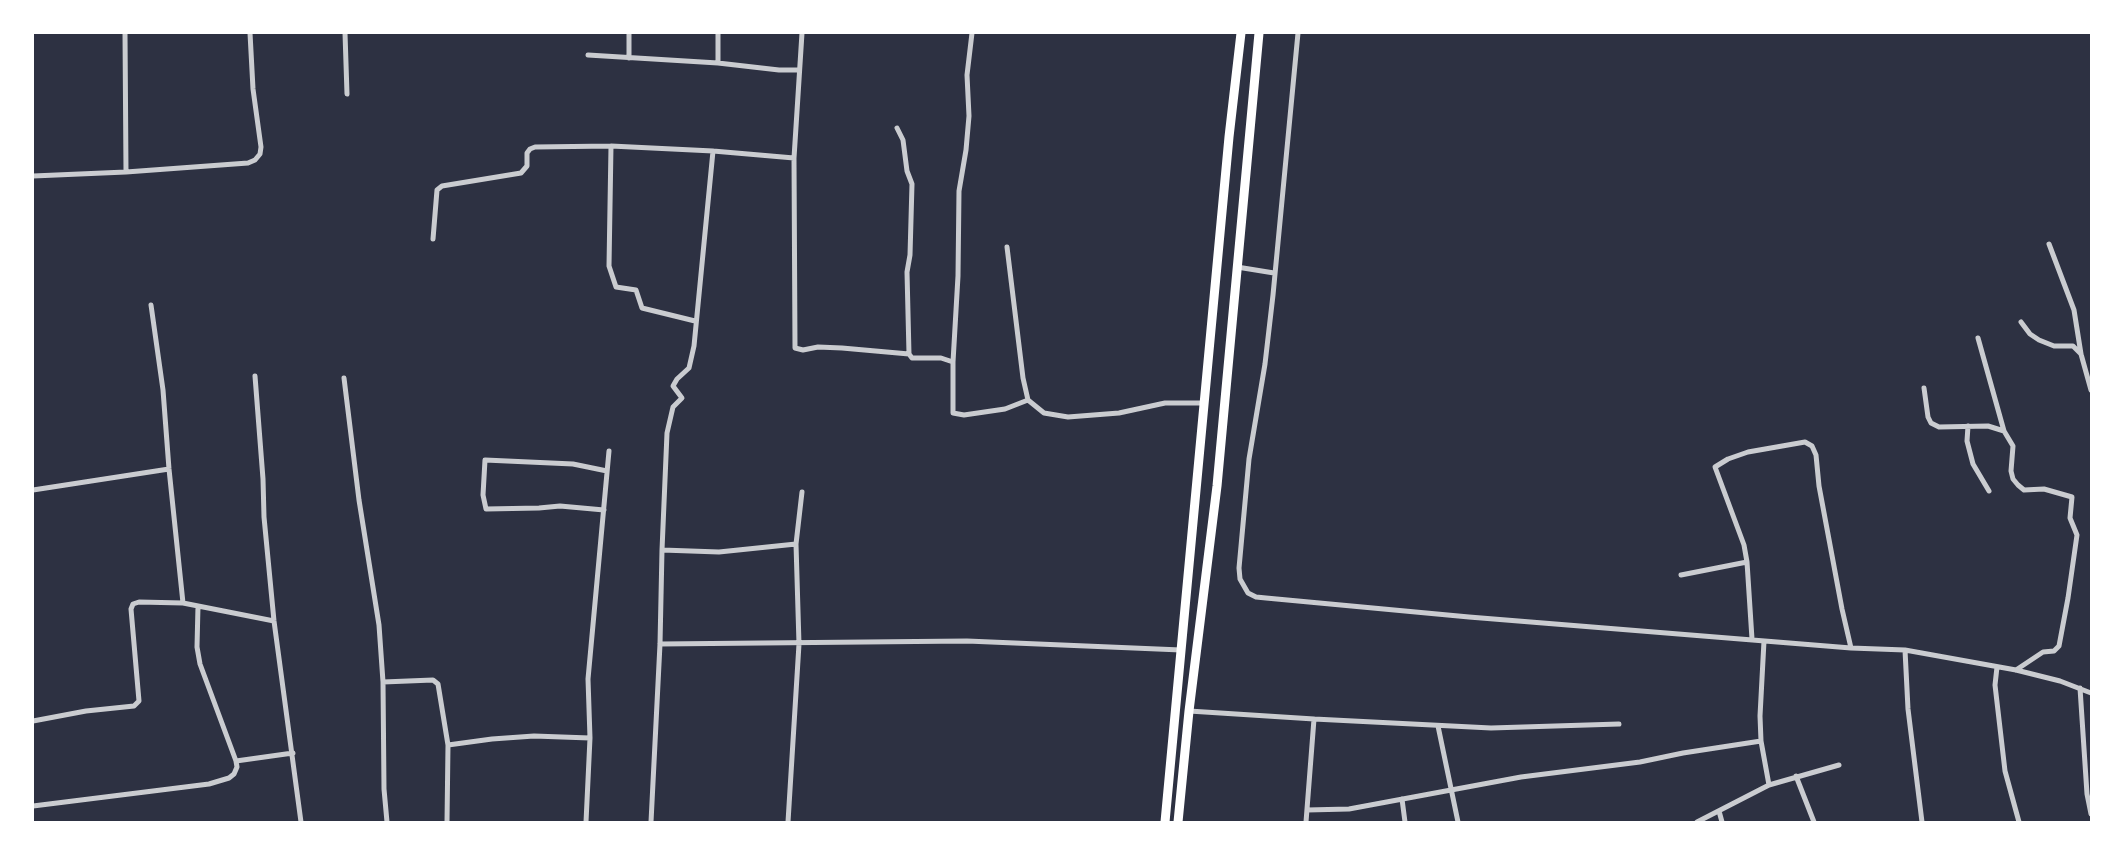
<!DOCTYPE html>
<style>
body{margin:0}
#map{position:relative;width:2124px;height:855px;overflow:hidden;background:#2d3142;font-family:"Source Sans 3",sans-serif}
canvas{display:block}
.frame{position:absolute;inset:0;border:34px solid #fff;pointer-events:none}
</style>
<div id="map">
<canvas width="2124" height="855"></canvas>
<div class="frame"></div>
</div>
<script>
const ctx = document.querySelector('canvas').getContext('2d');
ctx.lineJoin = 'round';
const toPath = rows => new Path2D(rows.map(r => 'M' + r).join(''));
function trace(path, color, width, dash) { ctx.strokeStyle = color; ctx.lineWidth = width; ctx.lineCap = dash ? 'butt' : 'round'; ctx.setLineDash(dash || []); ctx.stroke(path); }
const minor = toPath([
 [125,33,126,172],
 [345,33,347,94],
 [802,33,794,158,795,348,803,350,818,347,842,348,909,354,912,358,941,358,953,362,953,413,964,415,1005,409,1028,400,1044,413,1068,417,1119,413,1165,403,1204,403],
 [1298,33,1273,295,1265,364,1249,459,1239,568,1240,579,1248,593,1256,597,1266,598,1469,617,1851,648,1905,650,2016,670,2060,681,2091,693],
 [588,55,718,63,779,70,799,70],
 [629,58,629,33],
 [718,63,718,33],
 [897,128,903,140,907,171,912,184,910,255,907,272,909,354],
 [611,146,609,266,616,287,636,290,642,308,695,321],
 [33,176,126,172,248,163,255,160,260,154,261,147,253,89,250,33],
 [433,239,437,190,442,186,521,173,527,166,527,153,530,149,535,147,611,146,713,151,794,158],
 [2049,244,2074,310,2081,354,2091,390],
 [1007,247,1023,378,1028,400],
 [1237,267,1274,273],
 [151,305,163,390,169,469,183,603,274,621],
 [2021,322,2030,334,2039,340,2054,346,2073,346,2081,354],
 [1978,338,2004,431],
 [953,362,958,276,959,191,966,150,969,116,967,75,972,33],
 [255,376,263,479,264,517,274,621,301,822],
 [344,378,359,500,379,625,383,682,384,789,387,822],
 [1924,388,1928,417,1931,423,1939,427,1988,426,2004,431,2013,446,2011,471,2013,479,2018,485,2024,490,2044,489,2072,497,2070,518,2077,535,2068,598,2059,646,2054,651,2043,652,2016,670],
 [1968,426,1967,441,1973,464,1989,491],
 [33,490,169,469],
 [604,510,560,506,539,508,486,509,483,495,485,460,573,464,607,471],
 [662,550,719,552,796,544],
 [1681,575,1747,562],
 [198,606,197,647,200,664,236,761,293,753],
 [1752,639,1747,562,1744,545,1715,467,1728,459,1748,452,1805,442,1812,446,1816,455,1819,486,1842,609,1851,648],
 [1764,641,1760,716,1761,741,1769,785],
 [660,644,967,641,1181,650],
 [1905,650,1908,709,1922,822],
 [1997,667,1995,685,2005,771,2019,822],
 [383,682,433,680,438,684,448,745,447,822],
 [2080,688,2087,794,2091,814],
 [1189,711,1314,719,1491,728,1619,724],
 [33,721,86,711,134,706,139,701,131,609,133,604,139,602,183,603],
 [1438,726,1458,822],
 [448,745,492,739,534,736,590,738],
 [1796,776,1814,822],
 [1402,799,1405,822],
 [33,806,209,784,229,778,234,774,237,767,236,761],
 [1307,810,1349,809,1521,777,1640,762,1683,753,1761,741],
 [1719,811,1722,822],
 [586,822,590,738,588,679,609,451],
 [651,822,660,644,662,550,667,433,673,407,682,398,673,386,677,379,689,368,694,346,713,151],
 [788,822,799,644,796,544,802,492],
 [1306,822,1314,719],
 [1697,822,1769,785,1839,765]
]);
const trunk = toPath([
 [1165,822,1229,137,1241,33],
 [1178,822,1189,711,1217,486,1259,33]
]);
trace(minor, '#caccd0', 5);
trace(trunk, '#fff', 9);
</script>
